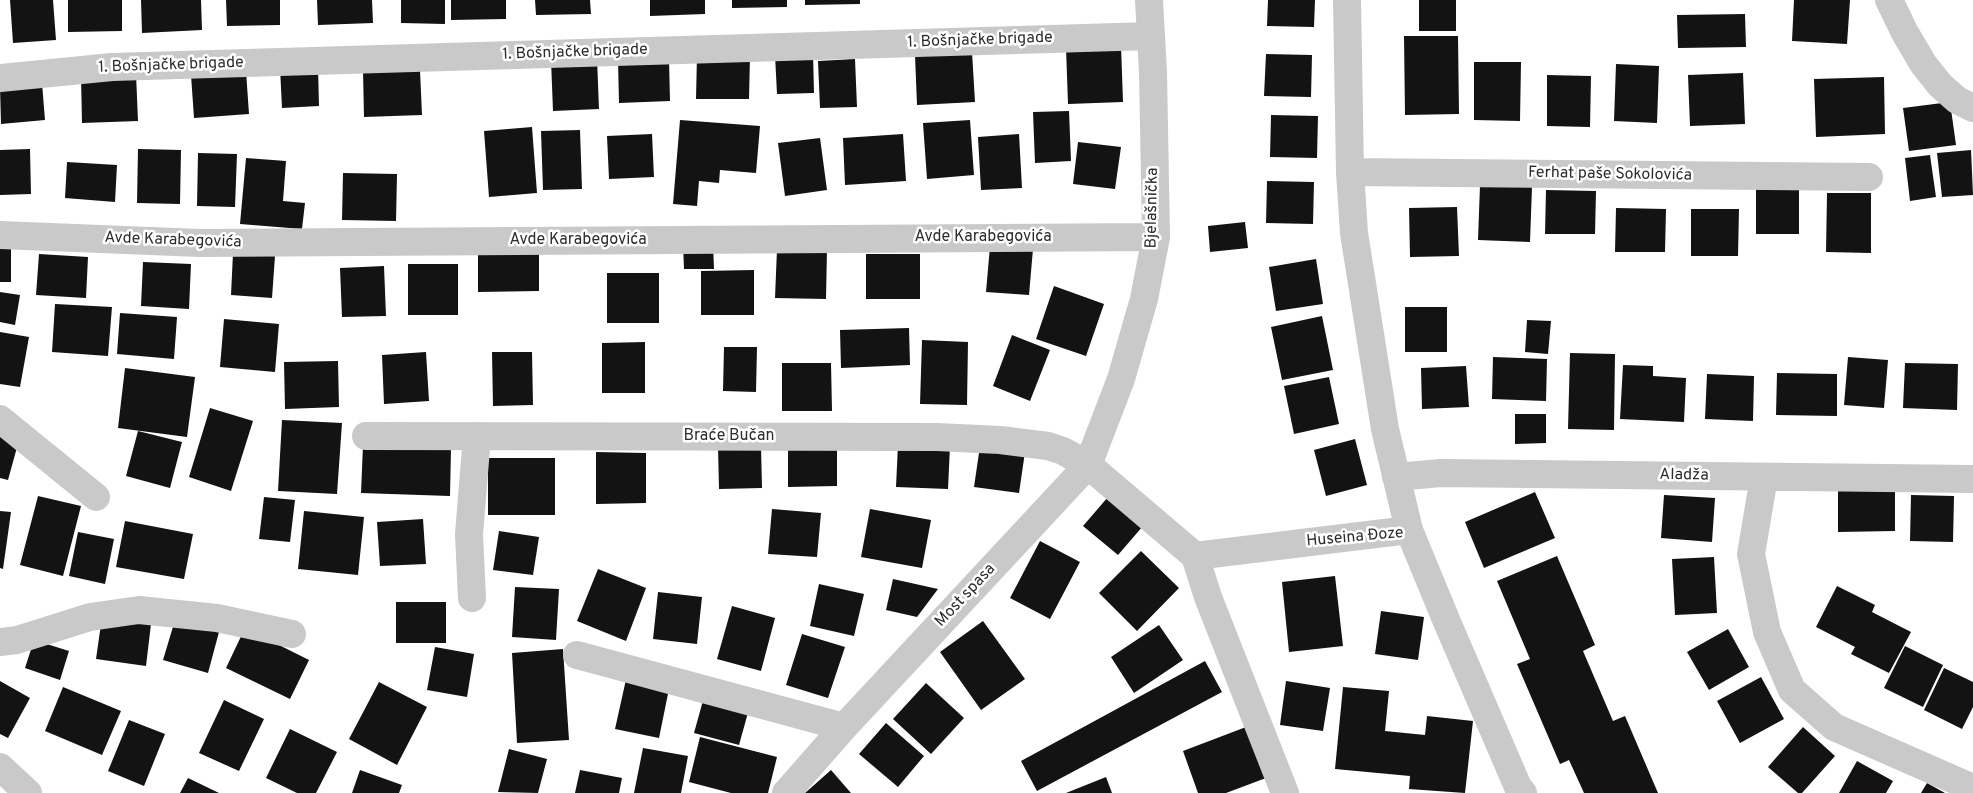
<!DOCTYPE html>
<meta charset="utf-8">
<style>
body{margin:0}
canvas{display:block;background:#fff}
</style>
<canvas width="1973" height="793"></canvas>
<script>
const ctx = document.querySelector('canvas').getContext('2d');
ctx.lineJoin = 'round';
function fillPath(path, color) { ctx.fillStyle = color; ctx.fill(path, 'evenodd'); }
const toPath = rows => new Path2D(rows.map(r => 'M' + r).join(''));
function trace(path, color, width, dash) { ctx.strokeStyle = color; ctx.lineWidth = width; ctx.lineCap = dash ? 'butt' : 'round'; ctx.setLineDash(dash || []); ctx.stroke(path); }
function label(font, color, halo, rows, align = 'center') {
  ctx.font = font + ' Overpass,sans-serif'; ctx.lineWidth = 5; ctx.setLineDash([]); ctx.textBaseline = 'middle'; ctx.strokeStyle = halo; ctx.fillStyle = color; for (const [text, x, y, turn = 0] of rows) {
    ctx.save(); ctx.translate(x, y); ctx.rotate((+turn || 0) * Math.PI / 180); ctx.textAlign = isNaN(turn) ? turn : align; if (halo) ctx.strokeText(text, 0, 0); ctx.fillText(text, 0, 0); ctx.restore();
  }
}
const building = toPath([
 [10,0,53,0,56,40,13,43],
 [68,0,122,0,122,31,68,32],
 [141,0,201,0,202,30,142,33],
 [226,0,280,0,280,25,227,26],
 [317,0,372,0,373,23,318,25],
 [401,0,445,0,445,24,401,23],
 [451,0,506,0,506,19,451,20],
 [535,0,590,0,591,14,536,15],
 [650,0,705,0,705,14,650,16],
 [732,0,787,0,787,7,732,8],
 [805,0,860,0,860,4,805,5],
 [1268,0,1315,0,1314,27,1267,26],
 [1419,0,1456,0,1456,31,1419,31],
 [1794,0,1850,0,1847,44,1792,41],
 [1745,14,1746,47,1678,48,1677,15],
 [1404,36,1458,36,1459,114,1405,115],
 [1121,45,1123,102,1068,104,1066,48],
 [972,52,975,102,917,105,915,55],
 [813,53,814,93,777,94,775,55],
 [1266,54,1312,55,1311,97,1264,96],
 [697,55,750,56,749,99,696,99],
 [597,58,599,109,553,111,551,60],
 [669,59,670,101,619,103,618,60],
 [855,59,857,107,820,108,818,61],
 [1474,62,1521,62,1520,121,1474,120],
 [1616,64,1659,66,1657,123,1614,121],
 [318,67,319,106,282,108,280,68],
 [420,70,422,115,364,117,363,71],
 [246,71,249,114,194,118,191,75],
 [1743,73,1745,124,1690,126,1688,75],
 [136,74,138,121,82,123,81,76],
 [1547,75,1591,76,1590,127,1547,126],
 [1884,77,1885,134,1816,137,1814,79],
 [42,83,45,120,1,124,0,87],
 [1950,102,1956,145,1909,151,1903,108],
 [1069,111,1071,161,1035,163,1033,112],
 [1271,115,1318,116,1317,158,1270,157],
 [680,120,760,126,756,173,720,170,719,183,699,181,697,206,673,204],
 [970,120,974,175,927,179,923,123],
 [532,127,537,193,489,197,484,131],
 [580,130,582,189,543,190,541,131],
 [652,134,654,177,609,179,607,136],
 [903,134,906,181,845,185,843,138],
 [1019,134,1022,188,981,190,978,137],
 [820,138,827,190,785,196,778,143],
 [1078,142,1121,147,1115,189,1073,184],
 [30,149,31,194,0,195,0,150],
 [138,149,181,150,180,204,137,203],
 [1971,150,1973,195,1942,197,1937,153],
 [198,153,237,154,235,207,197,206],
 [1930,155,1936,197,1910,201,1905,158],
 [246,158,286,161,283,201,305,203,302,229,240,224],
 [67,162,117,165,115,202,65,198],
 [343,173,397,174,396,221,342,220],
 [1267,181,1314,182,1313,224,1266,223],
 [1480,185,1532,187,1530,242,1478,240],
 [1756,188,1799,188,1799,234,1756,234],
 [1546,190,1596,191,1595,234,1545,234],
 [1827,193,1871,193,1871,253,1826,252],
 [1457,207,1459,256,1410,257,1409,208],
 [1616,208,1666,209,1665,252,1615,252],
 [1691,209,1739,209,1738,256,1691,256],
 [1245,222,1248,248,1210,252,1208,226],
 [0,243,11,243,11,282,0,282],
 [683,244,713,244,714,269,684,269],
 [990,246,1033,249,1029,295,986,292],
 [777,249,827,249,826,299,775,298],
 [478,250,539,250,539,291,478,292],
 [233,253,275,256,272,298,231,295],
 [39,254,88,257,86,298,36,295],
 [866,254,920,254,920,299,866,299],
 [1316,259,1323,304,1276,311,1269,267],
 [143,262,191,264,189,309,141,306],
 [408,264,458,264,458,315,408,315],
 [384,266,386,316,342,317,340,268],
 [754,270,754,315,701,315,701,271],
 [607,273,659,273,659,323,607,323],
 [1054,286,1104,304,1086,356,1036,339],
 [0,292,20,295,15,325,0,322],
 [55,304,112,307,108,356,52,352],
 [1405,307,1447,307,1447,352,1405,352],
 [120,313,177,317,174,359,117,354],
 [1322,316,1333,370,1282,380,1271,327],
 [224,319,279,324,275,372,220,367],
 [1527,320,1551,321,1548,354,1525,352],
 [909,328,910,365,841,368,840,330],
 [0,332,29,337,20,387,0,384],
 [1012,335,1050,350,1030,401,993,386],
 [922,340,968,342,967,405,920,404],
 [645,342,645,393,602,393,602,343],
 [724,347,757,347,756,392,723,391],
 [426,352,429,401,384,404,382,355],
 [492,352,532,352,533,405,493,406],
 [1570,353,1615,354,1614,430,1568,429],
 [1493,357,1547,359,1546,401,1492,399],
 [1848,357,1888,360,1884,408,1844,405],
 [338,361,339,407,285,409,284,362],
 [782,363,831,363,832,411,782,411],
 [1905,363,1958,364,1957,410,1903,408],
 [1623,365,1653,366,1653,376,1686,378,1684,422,1620,419],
 [1466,366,1469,407,1422,409,1421,368],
 [125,368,195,377,187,437,118,428],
 [1777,373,1837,374,1837,416,1776,415],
 [1707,374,1754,376,1753,421,1705,419],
 [1329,377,1339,424,1294,434,1284,386],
 [210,408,253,421,231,491,189,477],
 [1515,414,1546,414,1546,443,1515,444],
 [282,420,342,423,337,494,278,491],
 [138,431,182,442,170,488,126,476],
 [0,435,19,440,8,480,0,478],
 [1355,439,1367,485,1326,496,1314,450],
 [898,444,950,446,948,489,896,487],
 [363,445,451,448,450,496,361,493],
 [761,446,762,488,719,489,718,447],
 [788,446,837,446,837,486,788,487],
 [980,446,1025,452,1019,493,974,487],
 [596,452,646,453,646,503,596,504],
 [488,458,555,458,555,515,488,515],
 [1895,488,1895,531,1838,532,1838,489],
 [1535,492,1555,538,1484,568,1465,522],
 [1664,495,1715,498,1712,542,1661,538],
 [1911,495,1954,496,1953,542,1910,541],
 [38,496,81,506,63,576,20,565],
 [264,497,295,500,290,542,259,539],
 [1108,497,1143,526,1118,555,1083,526],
 [772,509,821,513,817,557,768,554],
 [870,509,931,520,922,568,861,557],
 [0,511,11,512,3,569,0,568],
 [304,511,364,517,358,575,298,569],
 [423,519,426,564,380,566,377,522],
 [125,521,193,534,184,579,116,567],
 [499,531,539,537,533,575,493,570],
 [78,532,114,539,105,584,69,576],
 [1040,541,1080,562,1050,619,1010,598],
 [1141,551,1179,588,1137,631,1099,593],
 [1557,556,1595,645,1583,651,1613,721,1625,716,1658,793,1584,793,1569,760,1560,764,1517,664,1530,659,1497,581],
 [1714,557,1717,613,1675,615,1672,559],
 [598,569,646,588,626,641,577,621],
 [1335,576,1343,646,1289,652,1282,582],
 [893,579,938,589,917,617,886,610],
 [819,584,864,594,854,636,810,626],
 [1837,586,1875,605,1872,612,1911,632,1889,673,1851,654,1855,647,1816,627],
 [515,587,559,589,556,640,512,637],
 [658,592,702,597,697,644,653,639],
 [396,602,446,602,446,643,396,643],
 [732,606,775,618,761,671,717,659],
 [1381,611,1424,617,1418,660,1375,654],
 [102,617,151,624,146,666,96,659],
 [175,620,219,632,208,673,163,660],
 [983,621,1025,679,981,710,940,652],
 [1159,625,1183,660,1134,693,1111,657],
 [245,628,309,660,290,699,226,668],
 [1728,629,1749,667,1709,690,1687,652],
 [802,634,845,647,828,698,786,685],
 [34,640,69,651,60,680,25,668],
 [1905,646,1943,665,1923,707,1884,688],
 [435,647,474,654,467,697,427,690],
 [563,649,569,740,517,743,512,653],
 [1205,661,1222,692,1037,791,1021,761],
 [1944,668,1973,682,1973,707,1962,729,1924,710],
 [627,675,670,684,659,738,615,729],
 [1761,677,1784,719,1740,743,1717,701],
 [0,681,30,698,8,738,0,734],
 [1286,681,1330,688,1323,731,1280,725],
 [379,682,427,707,397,765,349,739],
 [926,683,964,718,931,754,893,719],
 [63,687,121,711,102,755,45,731],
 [1343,687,1389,691,1385,731,1425,735,1427,716,1473,721,1465,793,1409,789,1410,776,1335,769],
 [704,697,749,709,739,745,694,733],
 [224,700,264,719,239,771,199,753],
 [129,720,165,734,144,786,108,771],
 [886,723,924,756,898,787,859,754],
 [1246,727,1266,778,1226,793,1198,793,1183,751],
 [1803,727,1835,756,1802,793,1798,793,1768,767],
 [290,729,337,752,316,793,297,793,266,778],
 [700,737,777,757,768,793,731,793,689,782],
 [643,748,688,756,681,793,634,793],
 [509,749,547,759,538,793,498,792],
 [1857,761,1893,781,1886,793,1839,793],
 [360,770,402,785,399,793,352,793],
 [580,770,622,778,619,793,575,793],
 [831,770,851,793,805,793],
 [1106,777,1112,793,1066,793],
 [188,778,219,793,180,793],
 [1927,783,1945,793,1921,793]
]);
const minor = toPath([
 [1347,0,1350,172,1354,233,1385,429,1409,530,1447,622,1518,787,1523,793],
 [1889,0,1905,33,1924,65,1940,85,1957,100,1973,108],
 [0,78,112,67,1151,36],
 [1350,172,1869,177],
 [0,235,200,243,1156,237],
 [0,419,96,497],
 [366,436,937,437,1000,440,1048,446,1063,451,1088,465,1195,556,1409,530],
 [1396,477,1441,473,1973,479],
 [1764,477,1751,554,1767,632,1792,690,1834,727,1973,788],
 [1195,556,1208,597,1285,793],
 [472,598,469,534,477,436],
 [0,642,17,640,90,617,139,610,217,618,292,634],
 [577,655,844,727],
 [0,767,28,793],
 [786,793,844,727,1088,465,1121,379,1144,299,1156,237,1153,72,1149,0]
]);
const streetNames = [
 ["1. Bošnjačke brigade",980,41,-2],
 ["1. Bošnjačke brigade",575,53,-2],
 ["1. Bošnjačke brigade",171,66,-2],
 ["Ferhat paše Sokolovića",1610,175,1],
 ["Bjelašnička",1153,208,-89],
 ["Avde Karabegovića",983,238],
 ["Avde Karabegovića",173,241,2],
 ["Avde Karabegovića",578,241],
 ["Braće Bučan",729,437],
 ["Aladža",1684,476,1],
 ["Huseina Đoze",1355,538,-5],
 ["Most spasa",966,596,-47]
];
fillPath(building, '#131313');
trace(minor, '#c9c9c9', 28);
label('16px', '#2c2c2c', '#fff', streetNames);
</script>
